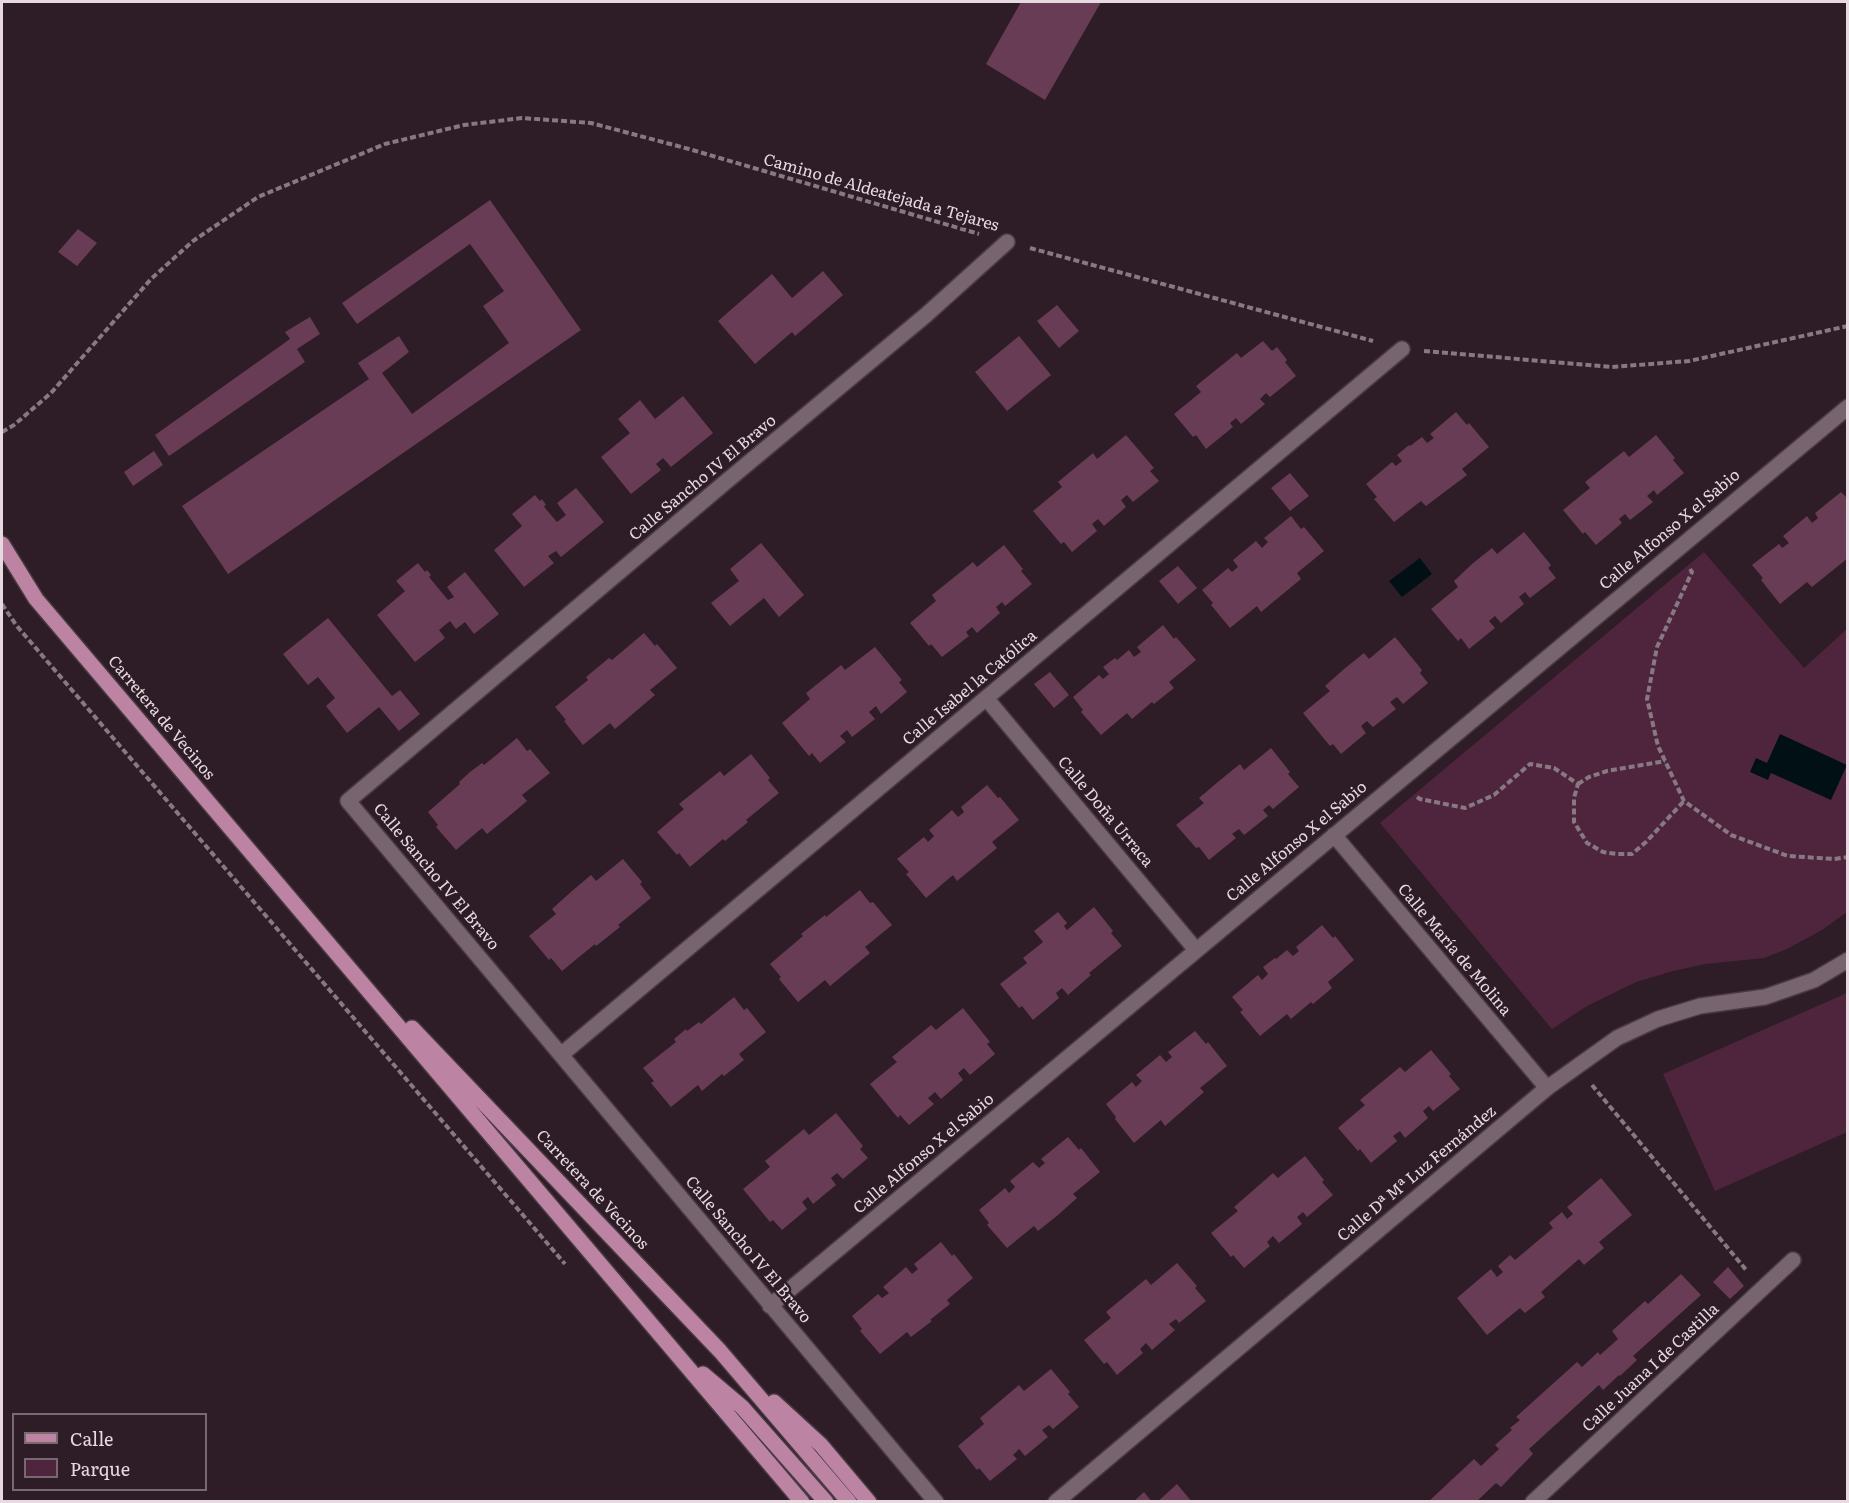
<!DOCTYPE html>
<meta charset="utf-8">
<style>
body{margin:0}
#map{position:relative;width:1849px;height:1503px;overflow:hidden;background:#2e1d27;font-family:Literata,serif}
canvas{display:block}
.frame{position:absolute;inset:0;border:3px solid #e6dae0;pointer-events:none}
.legend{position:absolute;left:12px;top:1413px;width:195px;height:78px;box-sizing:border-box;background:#2e1d27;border:2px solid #786971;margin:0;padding:8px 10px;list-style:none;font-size:18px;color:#e6dae0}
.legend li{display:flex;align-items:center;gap:12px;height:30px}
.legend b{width:30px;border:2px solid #786971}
</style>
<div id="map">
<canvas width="1849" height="1503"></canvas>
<div class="frame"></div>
<ul class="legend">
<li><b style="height:8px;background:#bc83a3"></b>Calle</li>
<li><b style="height:16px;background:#4f253e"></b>Parque</li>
</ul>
</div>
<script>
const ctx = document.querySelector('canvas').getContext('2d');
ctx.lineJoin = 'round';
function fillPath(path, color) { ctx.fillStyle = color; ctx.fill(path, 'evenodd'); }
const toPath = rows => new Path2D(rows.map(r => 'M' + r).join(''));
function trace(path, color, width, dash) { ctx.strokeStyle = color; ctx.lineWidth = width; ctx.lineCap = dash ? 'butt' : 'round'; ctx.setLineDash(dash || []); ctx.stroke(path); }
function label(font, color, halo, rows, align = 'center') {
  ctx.font = font + ' Literata,serif'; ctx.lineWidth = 5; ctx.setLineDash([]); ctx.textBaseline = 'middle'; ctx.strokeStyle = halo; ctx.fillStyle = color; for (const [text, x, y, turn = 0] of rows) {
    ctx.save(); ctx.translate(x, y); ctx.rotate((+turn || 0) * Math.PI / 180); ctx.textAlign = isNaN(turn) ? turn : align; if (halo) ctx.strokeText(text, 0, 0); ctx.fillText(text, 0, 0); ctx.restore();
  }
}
const green = toPath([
 [1704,552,1804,668,1847,629,1847,912,1822,930,1787,949,1764,958,1705,964,1673,971,1636,982,1587,1006,1552,1029,1380,823],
 [1847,993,1847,1132,1715,1191,1663,1074]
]);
const water = toPath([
 [1420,558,1432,574,1402,597,1389,581],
 [1780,734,1847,765,1831,800,1771,773,1768,780,1750,772,1756,758,1767,763]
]);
const building = toPath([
 [1021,2,1101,2,1045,100,986,64],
 [490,200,581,330,228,574,182,506,369,379,358,363,399,336,409,352,382,373,412,414,509,343,483,306,504,291,470,244,357,324,342,303],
 [78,229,97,243,77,266,58,252],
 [823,271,843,295,795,336,792,332,755,364,718,321,772,274,792,298],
 [1057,305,1079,331,1059,348,1037,321],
 [310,317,320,334,297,349,305,362,169,456,155,435,290,339,285,332],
 [1019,336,1051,375,1007,411,975,372],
 [1263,341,1272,351,1277,347,1287,360,1285,362,1296,376,1270,397,1266,393,1260,399,1265,404,1241,424,1236,418,1230,423,1233,427,1206,449,1196,435,1193,437,1174,414,1201,392,1196,386,1217,369,1237,353,1241,358],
 [683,396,713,433,671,467,663,458,656,464,661,470,631,494,601,457,630,433,618,419,640,400,655,419],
 [1456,412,1467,425,1469,423,1489,447,1462,469,1467,475,1426,506,1421,501,1394,522,1374,499,1377,497,1366,484,1392,462,1396,466,1402,461,1397,455,1409,445,1410,446,1422,437,1427,443,1434,438,1430,434],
 [1126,435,1154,468,1150,471,1159,481,1133,502,1127,495,1121,500,1126,507,1104,526,1098,519,1092,524,1097,531,1072,552,1064,542,1061,544,1033,511,1062,487,1058,482,1093,453,1097,459],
 [1656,435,1675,458,1673,460,1684,473,1657,495,1654,490,1647,496,1653,502,1630,520,1625,514,1619,519,1622,523,1596,545,1585,532,1583,534,1563,510,1590,488,1585,482,1624,451,1629,457],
 [154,451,163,465,133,486,124,472],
 [1290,473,1309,496,1290,511,1271,488],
 [576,488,604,522,561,557,556,551,548,556,554,563,524,587,494,550,522,526,512,514,535,495,540,501,542,499,546,505,544,506,545,508,557,522,566,515,557,503],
 [1841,492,1848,499,1848,558,1812,587,1807,582,1780,604,1761,580,1763,578,1752,565,1779,544,1782,548,1789,543,1783,536,1807,516,1812,523,1818,518,1815,513],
 [1291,516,1301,529,1304,527,1324,551,1297,573,1301,579,1261,612,1257,606,1230,628,1211,605,1213,603,1202,590,1228,568,1232,572,1238,567,1233,560,1256,541,1262,548,1268,542,1264,538],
 [1524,532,1551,565,1548,568,1556,578,1530,598,1525,592,1519,597,1524,604,1501,623,1495,616,1489,621,1495,628,1469,649,1461,638,1458,641,1431,609,1458,587,1454,581,1472,564,1492,548,1497,554],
 [761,543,804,595,779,617,764,598,730,626,711,603,739,581,730,569],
 [1004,545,1023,569,1021,571,1032,584,1005,606,1002,602,996,607,1000,613,977,633,972,627,966,632,969,636,942,657,931,644,929,646,910,623,936,601,932,595,973,562,977,567],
 [418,563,425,572,427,570,431,575,429,577,448,600,454,597,447,587,465,572,499,614,474,634,465,622,456,629,450,621,439,630,445,638,415,662,377,615,405,591,396,581],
 [1178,566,1197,588,1178,604,1159,581],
 [328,618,392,696,400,690,420,714,399,731,379,707,347,733,326,706,335,698,318,677,308,685,283,654],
 [1163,625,1174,639,1176,637,1196,660,1169,682,1174,688,1154,704,1152,702,1132,719,1127,713,1101,735,1081,712,1083,710,1073,697,1099,675,1103,679,1109,674,1103,667,1115,658,1117,660,1129,650,1134,657,1141,652,1137,647],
 [644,633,655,646,657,644,677,668,650,690,655,695,615,729,610,723,583,745,564,721,566,720,555,707,588,680,586,677,609,658,612,660],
 [1395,637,1422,670,1420,673,1428,683,1403,704,1397,697,1390,702,1396,709,1373,727,1367,721,1361,726,1366,733,1341,754,1333,744,1330,746,1303,713,1330,691,1325,686,1344,669,1364,653,1369,659],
 [875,647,902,680,899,682,907,692,881,714,876,706,869,712,875,719,852,737,847,730,840,736,846,742,820,763,812,753,809,756,782,723,810,699,806,693,841,665,845,670],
 [1050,672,1069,695,1054,708,1034,684],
 [517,738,527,751,530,749,550,773,522,795,527,801,508,817,487,834,482,828,456,850,436,827,438,825,428,812,460,784,459,782,470,772,482,763,484,765],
 [1271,748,1290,772,1288,774,1299,787,1273,809,1269,805,1263,810,1268,816,1244,835,1239,829,1232,834,1236,838,1209,860,1199,847,1196,848,1176,825,1204,803,1199,798,1219,781,1240,764,1244,770],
 [751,754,770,778,768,780,779,793,746,820,748,822,725,841,723,839,690,867,679,853,677,855,657,832,684,809,679,804,720,771,724,776],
 [987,785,998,798,1000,797,1019,820,992,842,997,848,957,881,953,875,926,898,906,874,909,872,897,859,924,837,928,842,934,836,929,830,952,810,958,817,964,812,961,807],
 [623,859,642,882,640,884,651,898,618,925,620,927,610,935,596,946,595,944,562,971,551,958,549,960,529,936,556,914,552,909,572,891,591,875,596,881],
 [860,890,870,903,873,902,892,925,865,947,870,953,830,986,825,980,798,1002,779,979,781,977,770,964,803,936,801,934,825,915,826,917],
 [1094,907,1113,931,1111,933,1122,946,1089,973,1091,975,1068,995,1062,988,1056,993,1059,998,1033,1020,1022,1006,1019,1008,1000,984,1027,963,1023,958,1043,942,1034,931,1058,912,1067,923,1064,926,1067,930],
 [1322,925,1333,938,1335,936,1354,960,1328,982,1332,988,1313,1004,1311,1002,1291,1019,1287,1014,1260,1036,1240,1012,1243,1010,1232,997,1258,975,1262,980,1268,974,1263,967,1275,958,1276,959,1287,950,1293,956,1299,951,1296,947],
 [734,997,744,1010,747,1008,766,1032,739,1054,744,1060,724,1076,722,1074,702,1091,698,1085,671,1107,651,1083,654,1081,643,1068,676,1042,674,1039,686,1029,687,1031,699,1022,701,1024],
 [963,1008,990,1042,987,1044,995,1054,970,1075,964,1068,958,1073,963,1080,941,1099,935,1092,928,1098,934,1104,909,1125,900,1115,898,1118,870,1084,897,1062,892,1057,931,1025,936,1030],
 [1195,1031,1206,1044,1208,1042,1227,1066,1200,1088,1204,1092,1165,1126,1161,1120,1134,1143,1115,1119,1116,1117,1106,1104,1132,1082,1136,1087,1142,1081,1136,1075,1160,1055,1166,1062,1172,1057,1168,1052],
 [1431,1050,1451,1074,1449,1076,1460,1089,1433,1111,1429,1106,1423,1111,1428,1118,1405,1138,1400,1131,1393,1136,1397,1141,1371,1163,1360,1149,1358,1151,1338,1128,1365,1105,1360,1100,1400,1067,1405,1072],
 [836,1113,863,1146,860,1149,868,1158,843,1179,837,1173,831,1178,836,1185,813,1204,808,1197,802,1202,807,1209,782,1230,773,1220,770,1222,743,1189,770,1167,765,1161,804,1129,809,1135],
 [1068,1137,1079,1150,1081,1148,1100,1172,1073,1194,1077,1198,1058,1215,1038,1231,1034,1226,1007,1248,987,1225,989,1223,979,1210,1005,1188,1009,1193,1015,1187,1010,1181,1033,1162,1039,1168,1045,1163,1041,1159],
 [1305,1156,1324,1180,1322,1182,1333,1195,1307,1217,1303,1212,1297,1217,1302,1224,1279,1243,1273,1236,1267,1242,1270,1246,1244,1268,1233,1255,1231,1257,1211,1233,1238,1211,1234,1207,1273,1173,1278,1178],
 [1601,1178,1632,1215,1599,1242,1604,1248,1584,1265,1579,1259,1541,1292,1545,1297,1525,1313,1520,1308,1487,1335,1457,1298,1491,1269,1497,1277,1503,1272,1498,1266,1510,1255,1515,1260,1553,1228,1549,1223,1562,1212,1567,1219,1573,1214,1567,1207],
 [941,1242,952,1256,954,1254,973,1278,947,1300,950,1304,930,1320,932,1321,911,1337,907,1332,880,1354,860,1331,862,1329,852,1316,878,1294,882,1298,889,1293,883,1287,906,1267,912,1274,918,1269,914,1264],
 [1177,1263,1197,1286,1195,1288,1206,1301,1179,1323,1176,1319,1169,1324,1175,1330,1152,1350,1146,1343,1140,1349,1143,1353,1117,1375,1107,1362,1104,1364,1084,1340,1111,1318,1106,1312,1146,1279,1151,1285],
 [1728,1267,1744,1286,1730,1299,1713,1282],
 [1681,1274,1701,1295,1633,1356,1637,1360,1620,1376,1619,1375,1603,1390,1599,1385,1529,1449,1533,1454,1501,1487,1496,1483,1476,1502,1428,1502,1474,1459,1481,1466,1499,1449,1495,1445,1512,1430,1510,1428,1520,1420,1516,1417,1577,1362,1582,1367,1598,1352,1600,1355,1618,1339,1612,1331,1645,1301,1648,1304],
 [1051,1369,1070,1392,1068,1394,1079,1407,1053,1429,1049,1425,1042,1430,1048,1437,1025,1456,1019,1449,1013,1455,1017,1459,990,1481,979,1468,977,1470,958,1446,984,1424,980,1418,1019,1385,1024,1391],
 [1177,1484,1192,1502,1157,1502,1165,1495],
 [1144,1492,1152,1502,1133,1502]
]);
const path = toPath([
 [1030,248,1373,341],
 [1424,351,1612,367,1689,361,1848,326],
 [2,432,14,425,51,393,151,279,193,241,258,197,385,144,464,125,522,118,591,123,689,149,979,234],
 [1690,569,1692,572,1657,647,1647,699,1658,746,1684,801,1731,835,1788,856,1834,859,1848,857],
 [2,604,16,625,565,1264],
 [1578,784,1589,777,1607,771,1665,761],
 [1417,797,1420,799,1465,808,1494,795,1530,764,1554,768,1578,784,1574,798,1574,822,1587,843,1603,852,1617,854,1632,854,1646,842,1684,801],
 [1592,1085,1747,1271]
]);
const minor = toPath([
 [986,698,1196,950],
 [1334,835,1547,1088],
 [562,1054,1402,349],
 [770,1306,1848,407],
 [936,1502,348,801,728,480,926,315,1007,242],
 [1056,1502,1547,1088,1617,1038,1658,1019,1700,1006,1765,997,1814,980,1848,960],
 [1533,1502,1793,1260]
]);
const primary = toPath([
 [2,544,36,599,802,1502],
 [412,1028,720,1351,849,1502],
 [703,1374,742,1407,826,1502],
 [774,1402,821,1445,869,1502]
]);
const streetNames = [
 ["Camino de Aldeatejada a Tejares",881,193,16],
 ["Calle Sancho IV El Bravo",703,478,-40],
 ["Calle Alfonso X el Sabio",1670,530,-40],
 ["Calle Isabel la Católica",970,688,-40],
 ["Carretera de Vecinos",161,718,50],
 ["Calle Doña Urraca",1105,812,50],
 ["Calle Alfonso X el Sabio",1297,842,-40],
 ["Calle Sancho IV El Bravo",436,877,50],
 ["Calle María de Molina",1454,950,50],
 ["Calle Alfonso X el Sabio",924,1154,-40],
 ["Calle Dª Mª Luz Fernández",1417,1174,-40],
 ["Carretera de Vecinos",592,1190,47],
 ["Calle Sancho IV El Bravo",748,1250,50],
 ["Calle Juana I de Castilla",1651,1368,-43]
];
fillPath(green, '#4f253e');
fillPath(water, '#001015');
fillPath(building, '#683c55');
trace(minor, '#483a42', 18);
trace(primary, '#483a42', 18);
trace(path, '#877981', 4, [6, 3]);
trace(minor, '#78646f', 15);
trace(primary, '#bc83a3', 15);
label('16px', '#e6dae0', '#2e1d27', streetNames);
</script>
